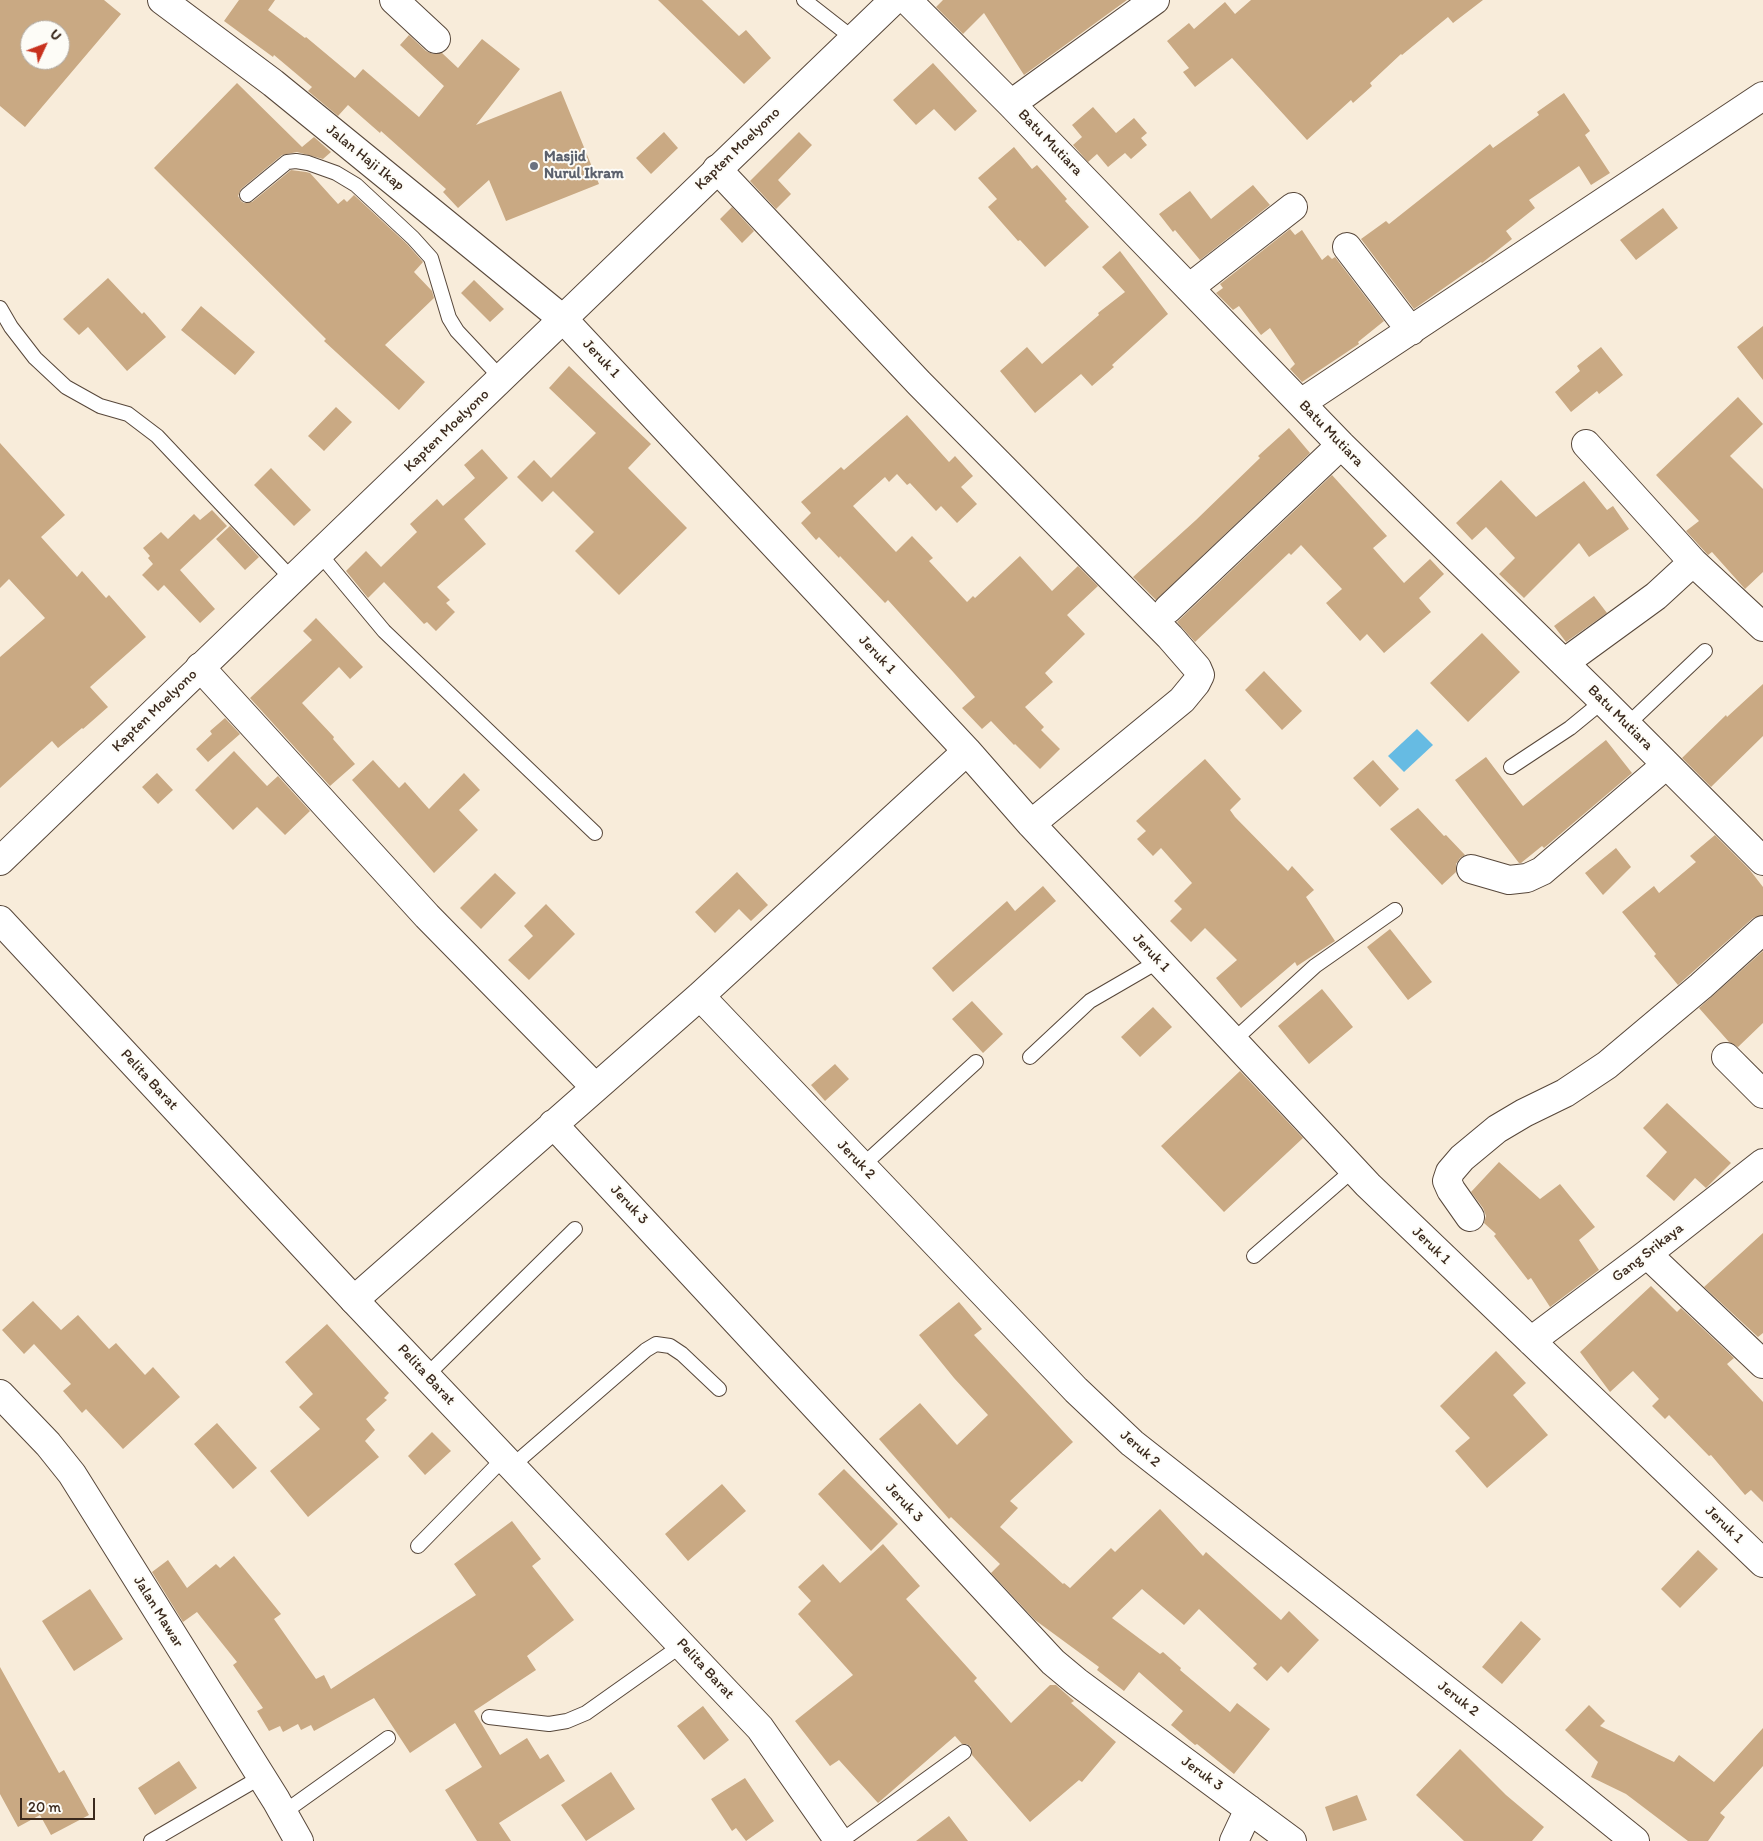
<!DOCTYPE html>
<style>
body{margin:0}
#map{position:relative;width:1763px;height:1841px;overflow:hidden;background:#f8ecda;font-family:Itim,sans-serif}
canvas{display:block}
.north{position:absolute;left:20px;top:20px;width:50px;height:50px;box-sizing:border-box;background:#fdfcf7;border:1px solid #afa8a0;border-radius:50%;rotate:47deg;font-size:14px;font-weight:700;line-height:20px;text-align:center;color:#3b2a1e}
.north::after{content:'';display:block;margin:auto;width:18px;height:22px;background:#c8321e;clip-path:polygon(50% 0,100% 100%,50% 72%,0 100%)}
.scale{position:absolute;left:20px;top:1798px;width:75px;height:22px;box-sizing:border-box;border:2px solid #3b2a1e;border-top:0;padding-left:6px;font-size:15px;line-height:18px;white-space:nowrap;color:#3b2a1e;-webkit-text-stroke:4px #fdfcf7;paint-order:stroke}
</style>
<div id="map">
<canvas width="1763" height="1841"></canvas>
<div class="north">U</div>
<div class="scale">20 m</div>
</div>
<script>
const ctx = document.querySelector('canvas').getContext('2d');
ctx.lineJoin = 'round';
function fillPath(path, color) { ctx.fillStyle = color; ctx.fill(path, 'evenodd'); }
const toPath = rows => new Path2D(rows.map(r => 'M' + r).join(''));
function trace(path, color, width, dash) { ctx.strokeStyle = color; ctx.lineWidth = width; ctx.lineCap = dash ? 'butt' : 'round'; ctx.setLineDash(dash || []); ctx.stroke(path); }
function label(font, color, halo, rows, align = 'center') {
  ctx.font = font + ' Itim,sans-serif'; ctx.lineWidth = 4; ctx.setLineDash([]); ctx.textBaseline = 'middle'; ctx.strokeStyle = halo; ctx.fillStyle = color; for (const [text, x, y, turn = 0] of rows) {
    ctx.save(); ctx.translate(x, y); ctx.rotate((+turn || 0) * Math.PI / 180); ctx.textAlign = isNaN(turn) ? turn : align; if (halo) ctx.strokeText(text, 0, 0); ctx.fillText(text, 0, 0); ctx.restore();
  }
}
const water = toPath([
 [1417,729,1433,745,1404,772,1388,756]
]);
const building = toPath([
 [0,0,104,0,121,14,25,127,0,106],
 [30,30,60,30,60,60,30,60],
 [239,0,275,0,268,10,305,38,306,37,355,78,363,69,419,117,444,86,400,45,409,35,426,51,433,54,442,53,458,68,482,39,520,69,476,125,561,91,599,184,506,221,489,180,458,208,443,192,446,189,381,131,380,133,348,105,338,116,308,91,312,87,274,55,273,57,224,21],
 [658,0,702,0,739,36,746,30,771,58,744,84],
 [943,0,1127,0,1024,75,984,13,963,34,936,7],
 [1251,0,1483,0,1453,23,1448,17,1402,55,1401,54,1370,83,1372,86,1353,103,1351,100,1307,140,1232,58,1195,87,1183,72,1189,68,1167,41,1189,23,1194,29,1225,2,1235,14],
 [933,63,977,111,955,131,934,109,916,125,893,100],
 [237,83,302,147,314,137,331,152,323,159,297,152,282,155,241,189,238,196,241,201,244,203,252,202,291,170,306,172,310,173,338,204,344,199,347,202,354,195,407,244,423,262,414,272,432,291,434,298,385,345,425,382,399,410,324,341,326,339,154,168],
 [1564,93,1590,131,1585,135,1610,173,1591,185,1579,166,1529,200,1535,208,1506,231,1512,239,1482,263,1481,262,1414,309,1361,239,1386,221,1389,224,1490,144,1493,148,1539,115,1537,112],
 [1093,107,1116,133,1134,118,1147,133,1141,138,1147,145,1131,159,1125,153,1108,167,1097,154,1088,162,1073,145,1082,137,1072,125],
 [664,132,678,148,651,174,636,158],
 [799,132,812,145,778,180,791,194,776,209,750,181],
 [1014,147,1032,169,1037,165,1067,199,1065,201,1089,227,1045,267,1020,240,1018,241,988,207,997,199,978,178],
 [1253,185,1270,205,1200,260,1175,230,1173,232,1159,214,1190,191,1211,219],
 [732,207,754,231,742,243,720,219],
 [1663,208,1678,228,1636,260,1620,240],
 [1290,229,1295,235,1302,230,1322,260,1328,255,1332,259,1335,257,1384,321,1358,342,1359,344,1302,382,1290,369,1295,364,1270,328,1261,335,1239,306,1233,310,1216,293,1223,288,1220,284],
 [1120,251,1168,314,1112,365,1114,367,1092,386,1081,374,1035,413,1000,371,1027,347,1042,364,1099,315,1098,313,1125,292,1102,267],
 [108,278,142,314,144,312,166,337,127,371,88,327,79,335,63,319],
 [474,280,504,309,490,322,461,293],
 [201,306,255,352,235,375,181,330],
 [1763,326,1763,380,1737,347],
 [1601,347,1623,375,1599,394,1597,391,1571,412,1555,392,1580,371,1577,366],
 [569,366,651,444,628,468,687,528,619,595,575,551,594,532,553,491,542,502,517,477,534,460,551,478,596,433,549,388],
 [1738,397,1763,424,1730,456,1763,489,1763,572,1745,589,1712,552,1708,555,1686,531,1699,521,1656,475],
 [336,407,352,422,324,451,308,436],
 [907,415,949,462,955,456,973,476,961,487,977,504,957,523,941,506,936,511,910,483,907,485,897,474,889,482,885,477,853,506,896,552,912,536,933,558,929,561,967,602,973,596,975,598,1020,556,1052,591,1078,566,1098,586,1067,615,1085,634,1045,673,1053,682,1025,707,1044,727,1041,730,1060,749,1040,769,1015,744,1014,745,991,721,982,729,962,708,975,697,954,673,888,600,885,603,840,556,839,558,819,537,816,540,801,523,811,513,801,502,841,467,844,470],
 [1289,428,1310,453,1156,600,1133,577,1196,520,1260,458,1258,456],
 [0,443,65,515,41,537,77,577,82,571,106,598,109,595,146,637,90,687,108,707,83,729,82,728,58,748,52,741,0,788,0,657,45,618,9,579,0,588],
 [482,449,508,478,464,519,486,544,437,587,450,600,446,603,455,612,436,631,427,622,424,624,384,582,368,598,346,571,366,551,381,567,417,532,410,524,437,499,443,506,475,478,464,465],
 [271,468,311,510,294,526,254,485],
 [1332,475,1387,536,1373,548,1404,583,1430,559,1444,574,1419,598,1431,612,1384,653,1367,634,1360,641,1326,603,1342,589,1301,545,1291,555,1289,553,1195,642,1177,622],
 [1501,480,1536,517,1584,481,1607,510,1613,506,1629,529,1589,557,1579,543,1524,598,1499,574,1515,558,1486,527,1472,540,1456,523],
 [212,510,227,526,180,570,215,609,200,623,164,585,158,591,142,575,153,564,148,558,150,556,143,548,161,532,168,539,194,514,200,520],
 [230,526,259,557,245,570,216,539],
 [1594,596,1607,613,1566,642,1554,626],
 [316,618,363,667,350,679,339,667,302,703,334,737,333,739,355,764,330,786,250,698,312,640,303,631],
 [1482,633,1520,672,1468,722,1430,683],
 [1264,671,1302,711,1282,730,1245,690],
 [1763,684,1763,736,1711,787,1682,758,1726,715,1727,717],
 [225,718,240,734,208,762,196,749,212,734,210,731],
 [1606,740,1632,773,1544,848,1542,846,1521,863,1519,863,1455,780,1486,757,1523,806],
 [234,751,267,786,278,776,310,811,285,835,257,807,233,830,195,790],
 [1205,759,1241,799,1230,810,1235,817,1288,871,1292,866,1314,890,1306,897,1335,941,1297,966,1295,962,1241,1008,1216,978,1237,960,1205,928,1191,942,1170,921,1182,909,1174,901,1192,883,1161,848,1153,856,1137,839,1146,831,1136,821],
 [373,760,399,788,405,782,429,809,464,773,480,790,459,810,478,830,434,873,352,780],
 [1373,760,1399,789,1380,807,1353,778],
 [157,773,173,790,158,804,142,787],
 [1418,808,1444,836,1446,835,1465,855,1460,858,1456,864,1456,872,1442,885,1390,829],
 [1715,835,1749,869,1763,887,1763,915,1753,918,1678,985,1654,956,1656,954,1622,912,1654,886,1659,893,1696,862,1690,856],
 [1616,848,1631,867,1603,895,1585,873],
 [737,872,768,905,751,921,739,909,715,933,695,912],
 [495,873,516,893,481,929,460,908],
 [1043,886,1056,901,953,992,932,968,1007,901,1015,911],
 [546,904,575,934,529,980,508,960,533,936,524,926],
 [1390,929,1432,982,1408,1000,1367,947],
 [1763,951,1763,1023,1738,1047,1729,1042,1699,1008],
 [1322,989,1353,1027,1309,1064,1278,1026],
 [972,1001,1003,1034,983,1053,952,1019],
 [1153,1007,1172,1027,1140,1057,1121,1037],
 [835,1064,849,1079,825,1101,811,1085],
 [1240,1071,1303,1138,1224,1212,1161,1146],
 [1667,1103,1731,1163,1706,1188,1695,1178,1674,1201,1646,1176,1667,1152,1643,1128],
 [1499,1162,1540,1199,1560,1184,1595,1227,1579,1240,1599,1270,1550,1307,1531,1278,1528,1280,1494,1236,1496,1234,1484,1223,1486,1216,1483,1208,1471,1192],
 [1763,1233,1763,1333,1758,1337,1704,1287],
 [1651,1286,1677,1312,1681,1308,1734,1358,1727,1364,1763,1402,1763,1502,1751,1490,1745,1495,1711,1455,1709,1456,1669,1415,1665,1419,1652,1406,1659,1399,1633,1371,1610,1392,1580,1352],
 [33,1301,61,1330,78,1315,109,1349,116,1343,145,1375,153,1367,180,1397,123,1449,86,1409,82,1413,63,1391,71,1384,34,1344,24,1354,2,1330],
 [959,1302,982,1329,974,1335,1073,1442,1010,1501,1018,1508,1000,1527,1063,1584,1064,1583,1070,1588,1111,1548,1115,1552,1160,1509,1203,1556,1206,1552,1281,1620,1289,1611,1319,1640,1288,1673,1281,1666,1267,1681,1253,1668,1257,1664,1199,1609,1184,1625,1142,1589,1112,1618,1160,1654,1163,1652,1181,1668,1180,1670,1230,1712,1237,1703,1270,1729,1234,1774,1197,1744,1195,1745,1171,1725,1183,1711,1139,1672,1124,1691,1097,1670,1099,1667,1035,1620,991,1573,1000,1564,951,1517,949,1519,879,1439,920,1403,957,1445,988,1415,954,1378,919,1335],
 [327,1324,389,1393,384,1398,387,1400,366,1419,375,1430,365,1441,379,1457,308,1517,270,1471,320,1429,299,1407,313,1394,285,1362],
 [1496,1351,1526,1383,1513,1395,1548,1435,1487,1488,1455,1451,1470,1438,1440,1406],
 [217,1423,257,1468,233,1489,194,1444],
 [432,1432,451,1451,425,1475,408,1456],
 [844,1469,898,1524,871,1551,818,1494],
 [722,1484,746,1511,688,1561,665,1534],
 [512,1521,541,1559,532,1566,574,1620,527,1656,536,1670,474,1711,500,1755,527,1738,540,1759,548,1754,565,1781,499,1823,511,1841,477,1841,445,1790,482,1767,455,1723,410,1753,374,1698,314,1731,311,1725,301,1730,298,1724,283,1732,280,1726,269,1731,257,1711,263,1708,233,1665,237,1662,197,1612,183,1622,152,1572,168,1560,187,1588,216,1564,220,1568,234,1556,281,1614,274,1619,316,1679,324,1675,331,1689,476,1595,454,1564],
 [883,1544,920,1586,906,1599,977,1678,974,1681,1011,1723,1050,1685,1056,1685,1074,1701,1071,1703,1116,1742,1082,1782,1079,1780,1030,1822,972,1755,971,1747,967,1744,962,1744,955,1736,878,1803,839,1760,830,1766,795,1721,853,1675,798,1614,811,1601,798,1587,823,1564,840,1583],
 [1698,1550,1718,1569,1680,1608,1661,1589],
 [90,1589,123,1639,74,1671,42,1621],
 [1521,1621,1541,1639,1502,1684,1482,1667],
 [0,1667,59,1773,64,1770,89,1815,51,1835,40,1815,18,1827,0,1794],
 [1589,1705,1605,1721,1600,1726,1674,1762,1679,1755,1714,1782,1763,1728,1763,1766,1720,1813,1725,1817,1708,1841,1688,1841,1626,1794,1591,1777,1598,1762,1565,1730],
 [703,1706,729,1740,704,1760,677,1726],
 [1460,1749,1506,1795,1544,1827,1532,1841,1464,1841,1416,1795],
 [179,1761,197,1788,155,1815,138,1788],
 [611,1772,635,1809,586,1841,561,1805],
 [745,1778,774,1821,746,1841,736,1828,732,1831,711,1799],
 [1357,1795,1367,1820,1333,1831,1325,1807],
 [949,1816,968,1841,916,1841]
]);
const service = toPath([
 [804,0,854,39],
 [247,195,287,162,296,161,308,163,336,173,356,185,413,238,431,258,449,318,457,331,502,379],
 [0,308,11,327,35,358,66,387,100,406,128,414,157,436,292,579],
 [319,553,384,631,595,833],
 [1627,725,1705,651],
 [1511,767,1570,728,1603,701],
 [1233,1041,1315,966,1395,910],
 [1030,1057,1090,1001,1159,961],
 [862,1166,976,1062],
 [1254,1256,1353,1170],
 [426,1376,575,1229],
 [512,1466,646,1350,656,1344,670,1346,682,1354,719,1389],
 [418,1546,504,1458],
 [489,1717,549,1724,567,1721,586,1713,682,1645],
 [283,1813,388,1738],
 [151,1841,261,1777],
 [841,1841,964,1752]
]);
const minor = toPath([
 [162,0,273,83,564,320,967,751,1031,824,1368,1185,1763,1563],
 [394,0,436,39],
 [907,0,1011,104,1341,445,1603,701,1763,861],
 [1011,104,1155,0],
 [717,169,919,383,1170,637,1197,668,1200,675,1196,683,1182,700,1031,824],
 [1347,247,1411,331],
 [1189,288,1293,207],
 [1301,403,1763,96],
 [1586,444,1693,562],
 [1168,609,1341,445],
 [1564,663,1656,596,1693,562,1763,627],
 [200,667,427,916,595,1087],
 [1471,869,1509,880,1527,878,1542,871,1666,765],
 [700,996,1076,1390,1132,1443,1505,1736,1635,1841],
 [1726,1057,1763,1094],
 [553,1124,1053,1662,1077,1682,1292,1841],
 [1470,1217,1451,1190,1447,1181,1450,1172,1462,1158,1497,1129,1524,1113,1565,1093,1607,1065,1701,986,1763,930],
 [1647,1254,1763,1364],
 [354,1300,700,996,967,751],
 [1531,1341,1647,1254,1763,1163],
 [0,1394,48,1444,72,1474,276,1800,299,1841],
 [1234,1841,1249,1809]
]);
const tertiary = toPath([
 [0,861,894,0],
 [0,920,354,1300,760,1728,839,1841]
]);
const markers = [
 [534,166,5,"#6b7280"]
];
const streetNames = [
 ["Batu Mutiara",1050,143,46],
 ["Kapten Moelyono",738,149,-44],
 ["Jalan Haji Ikap",365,158,39],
 ["Jeruk 1",601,359,47],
 ["Kapten Moelyono",447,431,-44],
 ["Batu Mutiara",1331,434,46],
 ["Jeruk 1",877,655,47],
 ["Kapten Moelyono",155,711,-44],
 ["Batu Mutiara",1620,718,45],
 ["Jeruk 1",1151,953,47],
 ["Pelita Barat",149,1080,47],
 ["Jeruk 2",856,1160,46],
 ["Jeruk 3",629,1205,47],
 ["Jeruk 1",1431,1246,44],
 ["Gang Srikaya",1648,1253,-38],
 ["Pelita Barat",426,1375,47],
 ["Jeruk 2",1140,1449,41],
 ["Jeruk 3",904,1503,47],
 ["Jeruk 1",1724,1525,44],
 ["Jalan Mawar",158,1612,58],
 ["Pelita Barat",705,1669,47],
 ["Jeruk 2",1458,1699,38],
 ["Jeruk 3",1202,1774,36]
];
const worshipNames = [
 ["Masjid",544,157],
 ["Nurul Ikram",544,174]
];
fillPath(water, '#66bbe3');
fillPath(building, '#c9a983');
trace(service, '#57473a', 16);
trace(minor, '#57473a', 30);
trace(tertiary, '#57473a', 30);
trace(service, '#fff', 14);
trace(minor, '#fff', 28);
trace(tertiary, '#fff', 28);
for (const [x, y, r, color] of markers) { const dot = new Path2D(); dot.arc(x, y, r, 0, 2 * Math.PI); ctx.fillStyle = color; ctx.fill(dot); trace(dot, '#fdfcf7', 2); }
label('15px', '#3b2a1e', '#fdfcf7', streetNames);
label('bold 15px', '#5b616d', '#fdfcf7', worshipNames, 'left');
</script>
